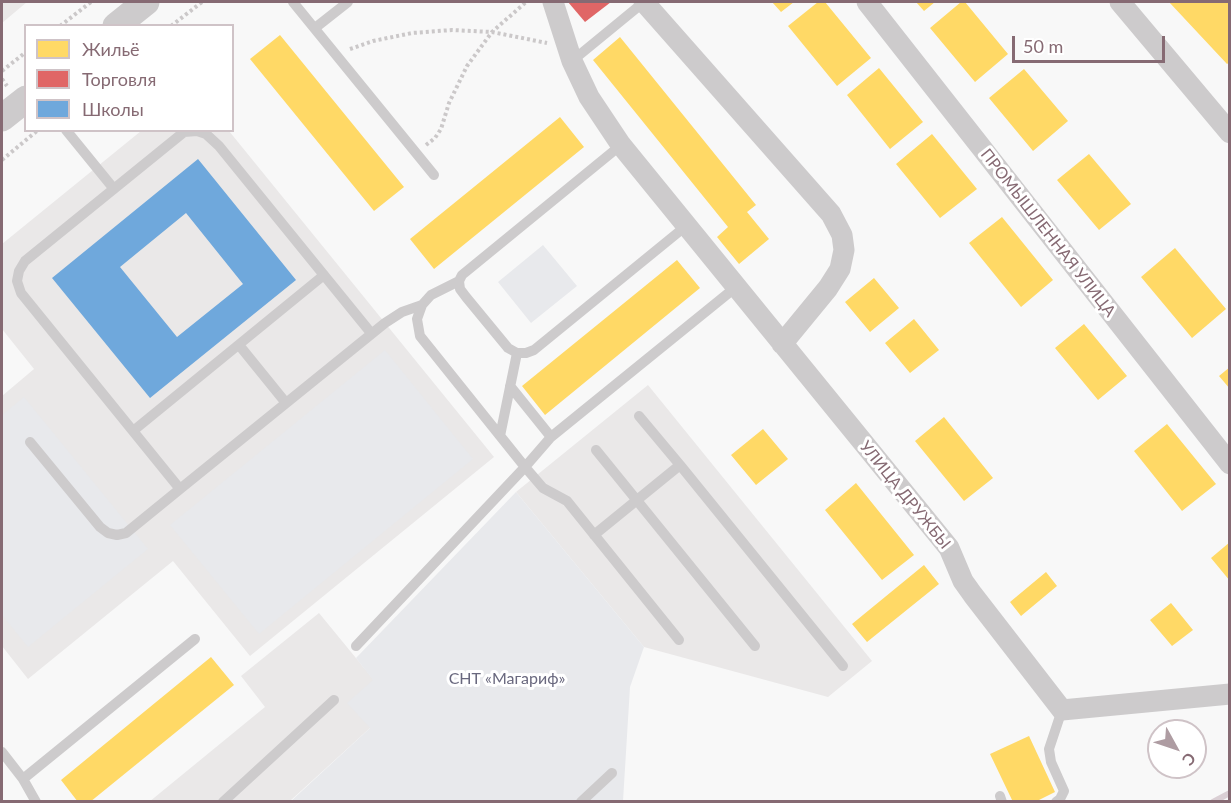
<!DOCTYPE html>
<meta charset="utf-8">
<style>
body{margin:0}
#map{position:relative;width:1231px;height:803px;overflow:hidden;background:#f8f8f8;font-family:Lato,sans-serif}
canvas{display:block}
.frame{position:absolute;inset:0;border:3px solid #866a73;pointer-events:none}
.legend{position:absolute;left:24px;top:24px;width:210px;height:108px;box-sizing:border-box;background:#fff;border:2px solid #cfc3c7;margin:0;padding:8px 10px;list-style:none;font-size:18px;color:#866a73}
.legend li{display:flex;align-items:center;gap:12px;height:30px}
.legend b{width:30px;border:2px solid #cfc3c7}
.north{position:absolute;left:1147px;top:719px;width:60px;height:60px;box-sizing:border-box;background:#fff;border:2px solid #cfc3c7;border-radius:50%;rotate:130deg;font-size:16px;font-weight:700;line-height:24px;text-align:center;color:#866a73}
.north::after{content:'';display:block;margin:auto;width:21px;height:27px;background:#ae9ca2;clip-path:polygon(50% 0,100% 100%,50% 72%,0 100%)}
.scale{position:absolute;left:1012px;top:36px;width:153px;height:27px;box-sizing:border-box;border:3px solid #866a73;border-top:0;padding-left:8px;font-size:18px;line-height:21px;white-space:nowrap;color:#866a73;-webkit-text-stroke:4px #fff;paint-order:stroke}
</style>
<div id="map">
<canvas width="1231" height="803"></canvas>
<div class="frame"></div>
<ul class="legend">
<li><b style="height:16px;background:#ffd966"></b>Жильё</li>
<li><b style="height:16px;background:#e06666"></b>Торговля</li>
<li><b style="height:16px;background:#6fa8dc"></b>Школы</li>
</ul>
<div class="north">С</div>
<div class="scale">50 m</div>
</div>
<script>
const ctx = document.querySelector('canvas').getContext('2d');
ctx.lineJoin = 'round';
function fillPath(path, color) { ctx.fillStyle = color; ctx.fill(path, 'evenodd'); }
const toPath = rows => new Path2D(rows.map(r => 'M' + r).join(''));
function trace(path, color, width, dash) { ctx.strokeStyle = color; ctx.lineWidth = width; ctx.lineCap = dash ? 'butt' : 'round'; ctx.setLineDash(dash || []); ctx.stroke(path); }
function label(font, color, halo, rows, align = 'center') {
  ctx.font = font + ' Lato,sans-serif'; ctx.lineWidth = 6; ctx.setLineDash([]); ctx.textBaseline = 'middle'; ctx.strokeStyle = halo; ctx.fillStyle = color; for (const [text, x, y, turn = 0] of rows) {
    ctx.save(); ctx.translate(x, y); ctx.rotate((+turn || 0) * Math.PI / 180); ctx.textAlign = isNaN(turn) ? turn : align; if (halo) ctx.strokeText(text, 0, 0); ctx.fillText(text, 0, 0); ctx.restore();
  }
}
const built = toPath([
 [2,2,27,2,2,23],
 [141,131,229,131,494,457,250,656,173,561,28,679,2,646,2,396,34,369,2,329,2,244],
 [648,385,872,661,828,697,644,647,516,492],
 [319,613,374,680,370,728,290,801,149,802,265,707,241,676]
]);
const green = toPath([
 [543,245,577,286,531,323,498,282],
 [385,350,473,459,259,634,170,525],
 [24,397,148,549,28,647,2,615,2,415],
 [516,492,644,647,630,687,623,801,290,802,370,728,347,703,373,680,356,658]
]);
const homes = toPath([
 [772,2,794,2,781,12],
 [818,2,825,2,871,58,837,86,788,26],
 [916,2,935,2,924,11],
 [961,2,965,2,1008,54,975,82,930,28],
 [1169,2,1227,2,1230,4,1230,62,1227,64],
 [280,35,404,187,374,211,250,59],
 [620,37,756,205,747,212,769,239,739,264,717,237,728,227,593,60],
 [879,68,923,122,890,149,847,95],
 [1024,69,1068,121,1033,151,989,98],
 [560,117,584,147,434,269,410,239],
 [932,134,977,189,940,218,896,164],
 [1089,154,1131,204,1099,230,1057,180],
 [1002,217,1053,280,1021,307,969,243],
 [1175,248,1226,309,1192,338,1141,277],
 [677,260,700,288,545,415,522,386],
 [874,278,899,308,870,332,845,302],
 [914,319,939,350,910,373,885,343],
 [1084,324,1127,376,1098,400,1055,348],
 [1230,367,1230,389,1219,376],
 [944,417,993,478,964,501,915,441],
 [1167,424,1216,484,1182,511,1134,451],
 [763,429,788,459,756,485,731,455],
 [856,483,914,555,882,580,825,510],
 [1230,542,1230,581,1211,558],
 [924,565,939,584,867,642,852,624],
 [1046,572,1057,586,1021,616,1010,602],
 [1171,603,1193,630,1172,646,1150,620],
 [211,657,234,685,90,802,78,802,61,780],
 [1029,736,1055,792,1035,802,1013,802,990,754]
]);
const shops = toPath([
 [568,2,611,2,585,22]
]);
const schools = toPath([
 [198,159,296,280,150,398,52,278],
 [186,213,243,284,177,337,120,267]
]);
const stream = toPath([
 [1213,802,1230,793]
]);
const path = toPath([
 [60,26,91,2],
 [171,26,202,2],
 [350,49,373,41,412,33,452,30,492,32,547,43],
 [2,71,26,52],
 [2,79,7,86],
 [426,145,435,138,441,129,449,103,467,66,492,32,526,2],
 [2,160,38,130]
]);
const service = toPath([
 [293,2,434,175],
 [315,28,348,2],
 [572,61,644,2],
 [66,130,114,189],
 [621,145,462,275,459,281,460,289,466,297,508,348,517,353,526,353,534,350,686,226],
 [459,281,431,295,422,305,417,319,420,336,525,467,551,437,736,287],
 [371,333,219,146,206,134,197,131,184,132,25,261,19,271,17,281,21,293,180,489,385,323,402,312,422,305],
 [239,345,286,403],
 [510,386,551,437],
 [639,416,680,465],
 [133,431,324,275],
 [500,436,517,353],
 [30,442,100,527,108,533,117,535,126,533,180,489],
 [596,450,755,646],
 [594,535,680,465,843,666],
 [356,646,525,467,543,488,567,501,679,640],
 [2,752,23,779,195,639],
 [23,779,36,802],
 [1000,796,1002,802],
 [223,802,334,700],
 [581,802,612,773],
 [1056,802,1060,799,1064,791,1051,762,1049,749,1062,710]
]);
const minor = toPath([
 [553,2,572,61,589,97,621,145,949,548,963,581,973,595,1062,710,1230,694],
 [644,2,831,214,842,235,844,250,840,269,828,288,782,344],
 [867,2,1230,464],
 [1120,2,1230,133]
]);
const tertiary = toPath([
 [116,26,146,2],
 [2,118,26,99]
]);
const streetNames = [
 ["ПРОМЫШЛЕННАЯ УЛИЦА",1048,233,52],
 ["УЛИЦА ДРУЖБЫ",905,495,51]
];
const parkNames = [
 ["СНТ «Магариф»",507,679]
];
fillPath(built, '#eae8e8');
fillPath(green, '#e8e9ec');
fillPath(homes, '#ffd966');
fillPath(shops, '#e06666');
fillPath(schools, '#6fa8dc');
trace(stream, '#dacfd4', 6);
trace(path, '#cbc8c9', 4, [3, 3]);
trace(service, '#cdcbcc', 10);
trace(minor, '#cdcbcc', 21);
trace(tertiary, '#cdcbcc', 27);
label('16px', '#866a73', '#fff', streetNames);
label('16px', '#69687e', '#fff', parkNames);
</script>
